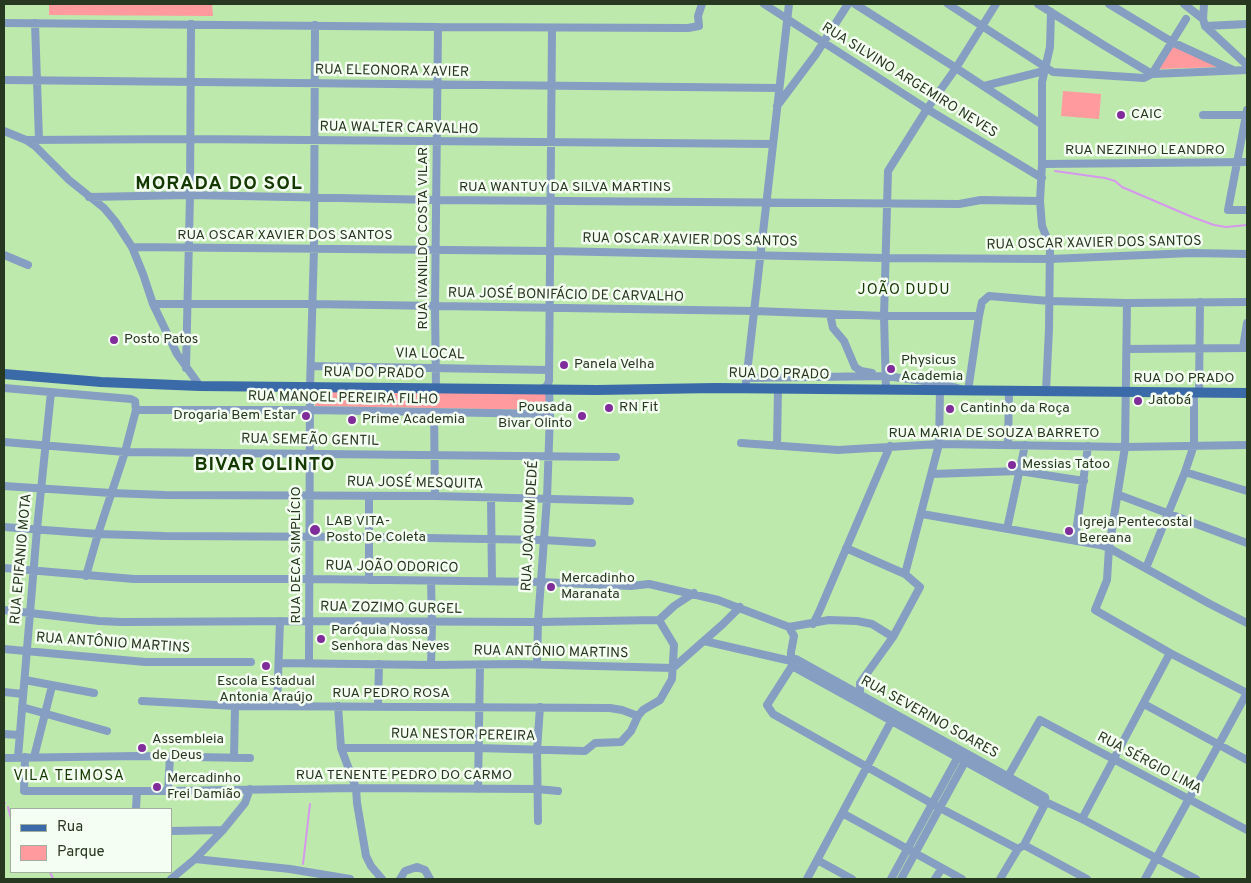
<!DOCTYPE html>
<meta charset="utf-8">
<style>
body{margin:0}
#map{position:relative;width:1251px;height:883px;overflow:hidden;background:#bde9ac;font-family:Overpass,sans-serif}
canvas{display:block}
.frame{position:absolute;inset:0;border:5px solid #273820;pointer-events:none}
.legend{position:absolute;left:10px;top:808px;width:162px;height:65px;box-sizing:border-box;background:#f5fef2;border:1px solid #a3af9e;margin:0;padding:6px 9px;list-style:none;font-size:15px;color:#273820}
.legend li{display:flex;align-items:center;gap:10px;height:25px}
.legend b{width:25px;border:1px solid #a3af9e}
</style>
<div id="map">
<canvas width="1251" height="883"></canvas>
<div class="frame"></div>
<ul class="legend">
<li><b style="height:6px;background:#3b6aa9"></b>Rua</li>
<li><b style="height:14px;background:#ff9a9f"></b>Parque</li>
</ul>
</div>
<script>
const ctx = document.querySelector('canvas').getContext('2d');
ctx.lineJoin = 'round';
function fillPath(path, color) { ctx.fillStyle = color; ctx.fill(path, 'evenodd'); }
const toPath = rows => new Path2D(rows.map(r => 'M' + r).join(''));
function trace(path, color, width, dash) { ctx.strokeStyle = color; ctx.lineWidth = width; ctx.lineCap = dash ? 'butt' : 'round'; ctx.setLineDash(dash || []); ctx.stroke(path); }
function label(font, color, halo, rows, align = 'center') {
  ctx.font = font + ' Overpass,sans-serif'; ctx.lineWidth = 5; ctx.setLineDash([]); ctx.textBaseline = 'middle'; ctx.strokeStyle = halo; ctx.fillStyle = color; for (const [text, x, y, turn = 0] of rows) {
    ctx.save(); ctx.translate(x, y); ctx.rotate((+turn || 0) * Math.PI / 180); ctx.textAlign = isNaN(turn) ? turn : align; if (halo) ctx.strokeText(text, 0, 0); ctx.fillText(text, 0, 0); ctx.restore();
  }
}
const green = toPath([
 [49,4,212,4,213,16,49,15],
 [1172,45,1220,67,1158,69],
 [1063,91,1101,94,1099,119,1061,116],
 [315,390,546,394,546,410,315,406]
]);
const stream = toPath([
 [1055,171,1105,178,1115,181,1122,187,1192,217,1214,225,1226,227,1247,225],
 [4,803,5,803],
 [8,807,11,819],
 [303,864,310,804],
 [50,872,53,879]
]);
const minor = toPath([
 [764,4,927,109,1042,178],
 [855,4,956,68,1041,124],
 [948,4,1053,72,1144,78,1152,74,1247,70],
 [1038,4,1105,46,1152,74],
 [1109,4,1172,42,1233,70],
 [1184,4,1203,19],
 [1204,4,1203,19,1205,26,1247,65],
 [4,23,438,27,688,28,699,26,698,16,702,4],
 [35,23,39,140],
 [1205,26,1247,24],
 [1152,74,1186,19],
 [4,80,779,88],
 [984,86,1044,71],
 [777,106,816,54,848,4],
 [1247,110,1228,210,1247,210],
 [1203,115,1247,115],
 [4,131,26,140,35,146,69,180,104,208,115,221,132,247,143,274,153,304,177,354,200,386],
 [26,140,190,139,772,144],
 [1042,164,1247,162],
 [89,197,190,195,437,200,959,204,981,200,1040,201],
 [132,247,551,251,885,258,1050,259,1192,253,1247,254],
 [4,255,28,265],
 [1127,303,1125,447,1109,548,1107,580,1095,610,1170,653,1247,693],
 [153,304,312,304,755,311,884,316,979,316],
 [830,314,833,328,844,341,855,367,861,371,872,373],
 [1243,348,1247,323],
 [1127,349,1247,348],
 [311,366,549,370],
 [186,368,190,195,191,24],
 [747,378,886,376,939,383,968,391,979,316,982,302,989,296,1049,301,1127,303,1247,302],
 [746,382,789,4],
 [4,388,131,399,135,401,136,410,125,452,98,534,86,576],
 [436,389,435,307,438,27],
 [542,389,547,386,549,381,552,28],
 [886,390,884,316,888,171,927,109,956,68,996,4],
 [1046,391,1049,329,1050,246,1042,226,1040,201,1042,164,1042,82,1050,47,1051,12],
 [1199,393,1200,302],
 [136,410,310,410,550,414],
 [434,412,435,496],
 [4,442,125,452,616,457],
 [741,443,838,450,939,444,1125,447,1247,445],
 [1008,445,1009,391],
 [777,446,778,389],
 [1185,472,1247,491],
 [932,474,1019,471,1084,481],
 [4,486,111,493,165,495,435,496,630,501],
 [1119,495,1247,543],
 [369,496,369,580],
 [491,498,492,581],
 [922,514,1100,545,1109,548,1210,604,1247,623],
 [4,527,98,534,164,536,369,537,544,540,592,543],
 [1007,529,1025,445],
 [1075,540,1088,446],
 [846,548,905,574,920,587,893,637,860,683,860,697],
 [4,568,134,579,310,579,541,582,631,586,649,584,718,600,789,627,829,620,857,621,872,624,893,637],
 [1146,568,1185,472,1194,445,1194,393],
 [905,574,939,444,940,390],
 [431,581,432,623,431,665],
 [4,610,99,621,122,622,309,621,538,622,659,620],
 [659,620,674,606,694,593],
 [813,624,819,612,890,446],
 [704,641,791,661,791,652,794,636,789,627],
 [4,649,145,662,251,662],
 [279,663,431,665,518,664,673,668,723,624,740,607],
 [309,663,310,387,314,248,315,25],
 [537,664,538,622,547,498,550,414,549,389],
 [792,666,1042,804,1046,802,1082,819,1196,879],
 [25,680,94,693],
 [4,692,23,694],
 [142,701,235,706,610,708,622,710,638,716],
 [1144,704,1247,760],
 [277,706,280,621],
 [338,706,341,748,356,788,357,803,366,856,371,866,382,879],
 [378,706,379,664],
 [22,707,107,731],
 [4,734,19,735],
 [341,748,478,748,585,751,595,743,621,742,631,731,638,716,643,710,660,700,672,679,674,645,659,620],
 [18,757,37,529,51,392],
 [25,757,24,791,168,791,356,788,537,789,558,791],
 [34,757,52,686],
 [4,758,138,756,250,758],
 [234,758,235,706],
 [1006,780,1040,720,1247,830],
 [478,789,480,665],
 [168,791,170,757],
 [136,809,137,791],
 [844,814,962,879],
 [1082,819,1170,653],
 [538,821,537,750,540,707],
 [171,831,223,830],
 [1024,845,1087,879],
 [1018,849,940,808,773,714,767,705,792,666,792,660,796,659,1045,797,1046,802],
 [195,859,290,869,350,879],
 [819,861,852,879],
 [171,879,195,859,223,830,245,803,250,789],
 [400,879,405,871,417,867,425,870,430,879],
 [807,879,893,718],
 [891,879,959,755],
 [901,879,967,758],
 [935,879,942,868],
 [1000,879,1018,849,1024,845,1046,802],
 [1145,879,1247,693]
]);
const major = toPath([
 [4,374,101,382,200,386,597,390,715,388,1247,393]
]);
const markers = [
 [1121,115,5,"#802c9b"],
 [114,340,5,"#802c9b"],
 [564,365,5,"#802c9b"],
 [891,369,5,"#802c9b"],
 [1138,401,5,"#802c9b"],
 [609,408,5,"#802c9b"],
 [950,409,5,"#802c9b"],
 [306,416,5,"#802c9b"],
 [582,416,5,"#802c9b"],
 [352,420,5,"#802c9b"],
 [1012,465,5,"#802c9b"],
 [315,530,6,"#802c9b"],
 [1069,531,5,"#802c9b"],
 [551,587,5,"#802c9b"],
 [321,639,5,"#802c9b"],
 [266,666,5,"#802c9b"],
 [142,748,5,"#802c9b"],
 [157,787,5,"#802c9b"]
];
const streetNames = [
 ["RUA ELEONORA XAVIER",392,72,1],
 ["RUA SILVINO ARGEMIRO NEVES",909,81,32],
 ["RUA WALTER CARVALHO",399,129,1],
 ["RUA NEZINHO LEANDRO",1145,151],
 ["RUA WANTUY DA SILVA MARTINS",565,188],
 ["RUA OSCAR XAVIER DOS SANTOS",285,236],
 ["RUA IVANILDO COSTA VILAR",424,238,-90],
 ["RUA OSCAR XAVIER DOS SANTOS",690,241,1],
 ["RUA OSCAR XAVIER DOS SANTOS",1094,244,-1],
 ["RUA JOSÉ BONIFÁCIO DE CARVALHO",566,296,1],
 ["VIA LOCAL",430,355,1],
 ["RUA DO PRADO",374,374,1],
 ["RUA DO PRADO",779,375,1],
 ["RUA DO PRADO",1184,379],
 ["RUA MANOEL PEREIRA FILHO",343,399,1],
 ["RUA MARIA DE SOUZA BARRETO",994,434],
 ["RUA SEMEÃO GENTIL",310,441,1],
 ["RUA JOSÉ MESQUITA",415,484,1],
 ["RUA JOAQUIM DEDÉ",531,526,-87],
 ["RUA DECA SIMPLÍCIO",297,555,-90],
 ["RUA EPIFANIO MOTA",22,559,-85],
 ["RUA JOÃO ODORICO",392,568,1],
 ["RUA ZOZIMO GURGEL",391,609,1],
 ["RUA ANTÔNIO MARTINS",113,644,4],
 ["RUA ANTÔNIO MARTINS",551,653,1],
 ["RUA PEDRO ROSA",391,694],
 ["RUA SEVERINO SOARES",929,718,29],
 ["RUA NESTOR PEREIRA",463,736,1],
 ["RUA SÉRGIO LIMA",1149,764,28],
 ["RUA TENENTE PEDRO DO CARMO",404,776]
];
const poiNames = [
 ["CAIC",1131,115],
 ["Posto Patos",124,340],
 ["Physicus",901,361],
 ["Academia",901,377],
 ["Panela Velha",574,365],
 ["Jatobá",1148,401],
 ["Pousada",572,408,"right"],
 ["Bivar Olinto",572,424,"right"],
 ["RN Fit",619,408],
 ["Cantinho da Roça",960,409],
 ["Drogaria Bem Estar",296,416,"right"],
 ["Prime Academia",362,420],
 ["Messias Tatoo",1022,465],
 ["LAB VITA-",326,522],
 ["Posto De Coleta",326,538],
 ["Igreja Pentecostal",1079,523],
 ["Bereana",1079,539],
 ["Mercadinho",561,579],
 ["Maranata",561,595],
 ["Paróquia Nossa",331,631],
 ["Senhora das Neves",331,647],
 ["Escola Estadual",266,682,"center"],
 ["Antonia Araújo",266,698,"center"],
 ["Assembleia",152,740],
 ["de Deus",152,756],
 ["Mercadinho",167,779],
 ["Frei Damião",167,795]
];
const neighbourhoodNames = [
 ["JOÃO DUDU",904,291],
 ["VILA TEIMOSA",69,777]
];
const districtNames = [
 ["MORADA DO SOL",219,185],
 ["BIVAR OLINTO",265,466]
];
fillPath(green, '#ff9a9f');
trace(stream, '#d698ec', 2);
trace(minor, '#859ec2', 8);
trace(major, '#3b6aa9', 10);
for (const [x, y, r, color] of markers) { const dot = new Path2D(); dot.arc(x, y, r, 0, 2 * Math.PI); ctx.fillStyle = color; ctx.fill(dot); trace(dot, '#f5fef2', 2); }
label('14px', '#273820', '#f5fef2', streetNames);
label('14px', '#273820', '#f5fef2', poiNames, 'left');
ctx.letterSpacing = '1px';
label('15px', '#143900', '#f5fef2', neighbourhoodNames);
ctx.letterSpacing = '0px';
ctx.letterSpacing = '1px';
label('bold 19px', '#143900', '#f5fef2', districtNames);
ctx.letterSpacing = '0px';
</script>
